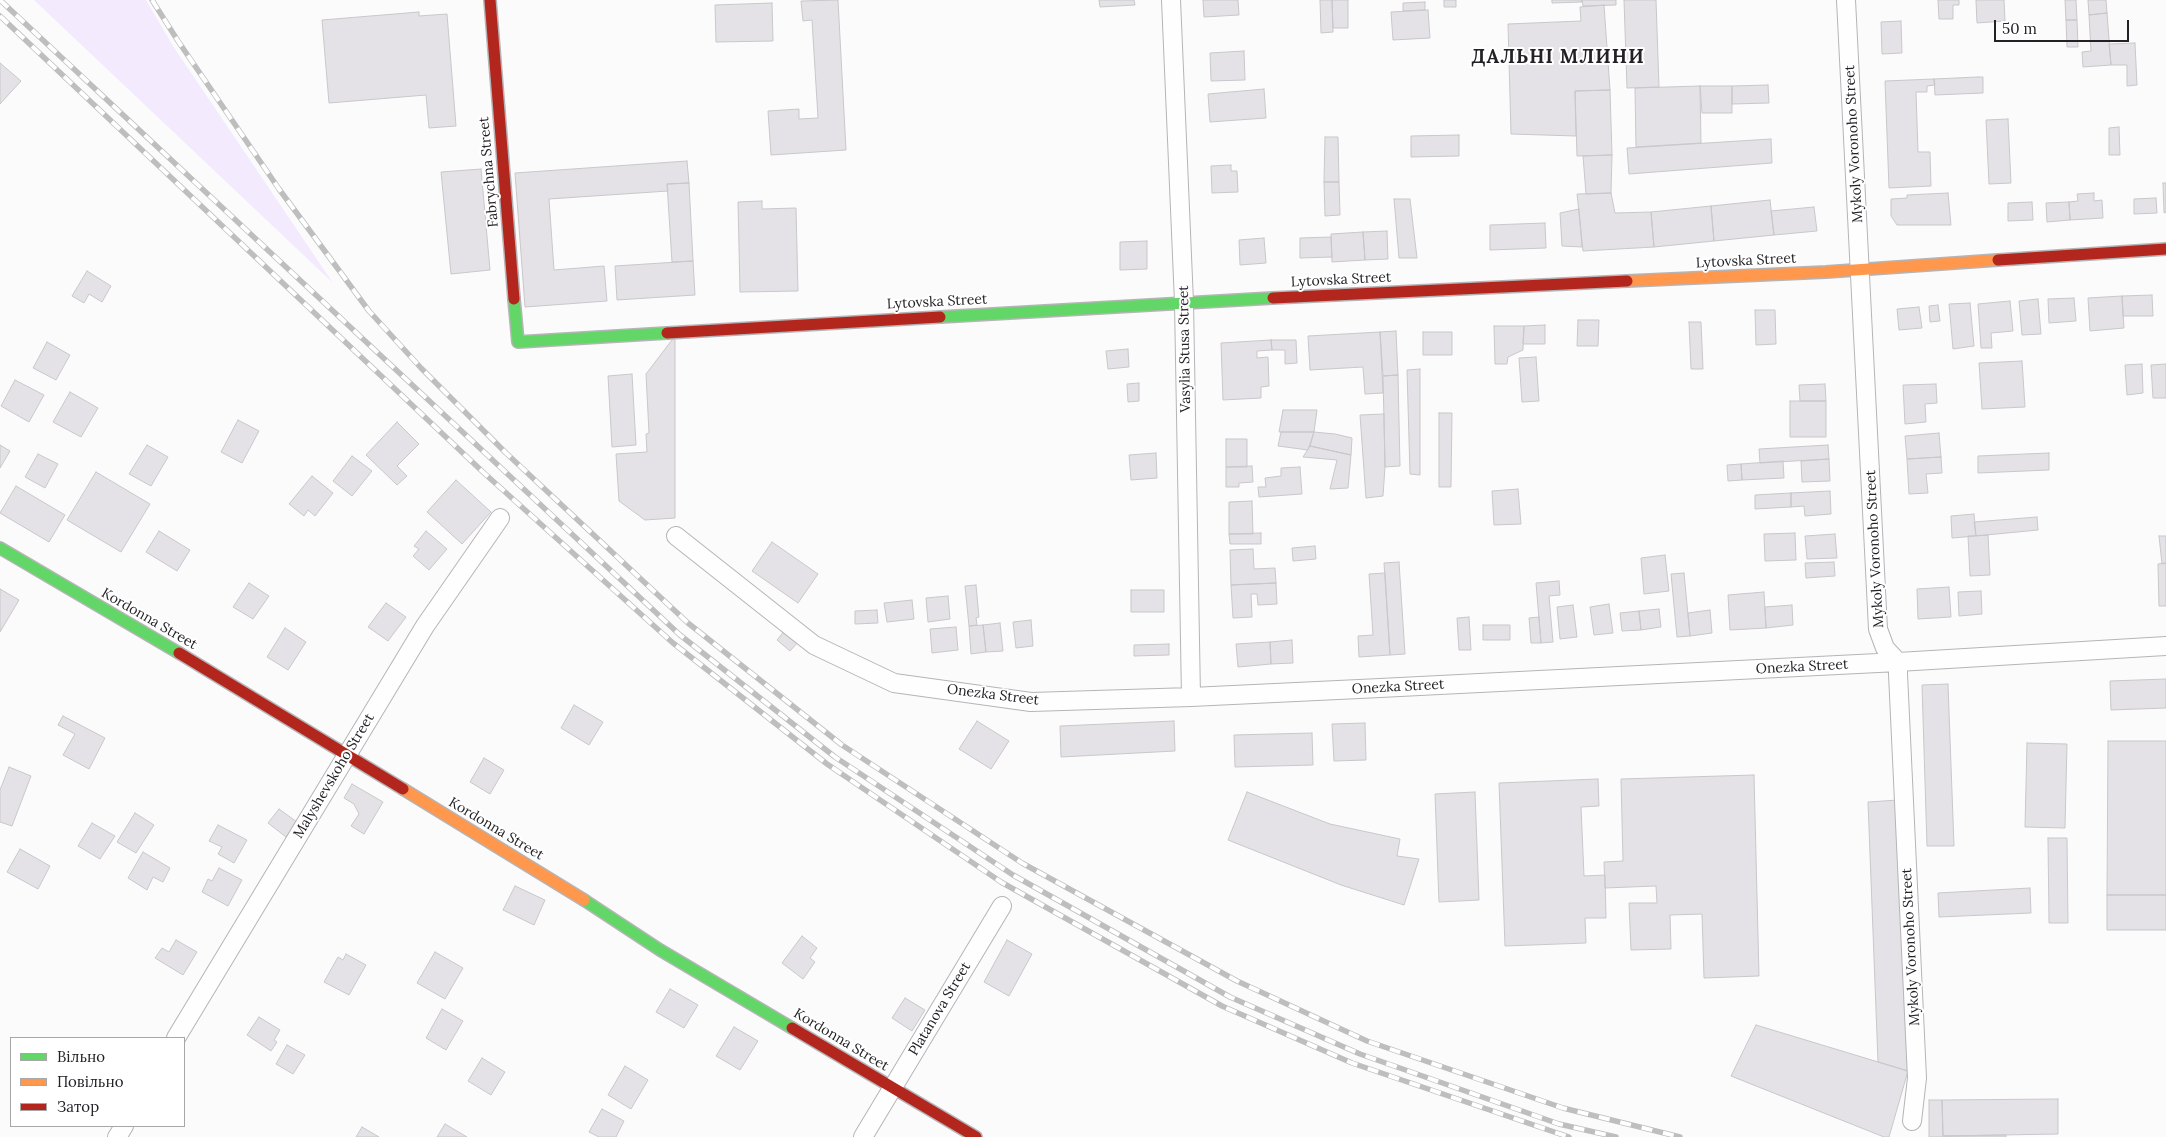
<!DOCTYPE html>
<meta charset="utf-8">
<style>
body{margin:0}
#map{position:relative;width:2166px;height:1137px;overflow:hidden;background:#fcfbfc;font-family:Lora,serif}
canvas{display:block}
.legend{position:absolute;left:10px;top:1037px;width:175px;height:90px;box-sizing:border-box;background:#fff;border:1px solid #a7a6a8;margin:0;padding:6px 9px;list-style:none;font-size:15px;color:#232126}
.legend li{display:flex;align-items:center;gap:10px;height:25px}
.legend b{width:25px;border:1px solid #a7a6a8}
.scale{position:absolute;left:1994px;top:20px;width:135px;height:22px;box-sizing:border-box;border:2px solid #232126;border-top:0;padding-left:6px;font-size:15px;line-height:18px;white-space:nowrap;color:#232126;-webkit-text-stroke:4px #fff;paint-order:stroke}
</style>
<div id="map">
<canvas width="2166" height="1137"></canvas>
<ul class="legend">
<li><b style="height:6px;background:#63d668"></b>Вільно</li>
<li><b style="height:6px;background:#ff974d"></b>Повільно</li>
<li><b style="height:6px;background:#b3261e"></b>Затор</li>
</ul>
<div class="scale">50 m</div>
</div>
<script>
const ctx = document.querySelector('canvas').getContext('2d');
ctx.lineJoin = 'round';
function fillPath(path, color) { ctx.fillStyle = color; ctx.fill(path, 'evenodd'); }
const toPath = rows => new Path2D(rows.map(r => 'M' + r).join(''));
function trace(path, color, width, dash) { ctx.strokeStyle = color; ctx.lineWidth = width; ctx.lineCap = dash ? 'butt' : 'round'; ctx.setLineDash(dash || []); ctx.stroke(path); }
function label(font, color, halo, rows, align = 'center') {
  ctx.font = font + ' Lora,serif'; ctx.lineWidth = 4; ctx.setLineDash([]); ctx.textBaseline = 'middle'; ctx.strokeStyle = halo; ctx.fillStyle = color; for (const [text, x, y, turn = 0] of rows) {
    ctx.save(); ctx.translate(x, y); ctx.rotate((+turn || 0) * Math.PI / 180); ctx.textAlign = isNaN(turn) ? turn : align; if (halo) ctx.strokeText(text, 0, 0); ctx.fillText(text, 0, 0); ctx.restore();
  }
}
const green = toPath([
 [34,0,146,0,173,46,333,283]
]);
const building = toPath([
 [838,0,846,150,771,155,768,111,799,109,799,119,818,118,812,20,803,21,801,1,838,0],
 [1099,0,1134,0,1135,5,1100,7,1099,0],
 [1203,0,1238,0,1239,15,1204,17,1203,0],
 [1320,0,1332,0,1333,32,1321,33,1320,0],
 [1332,0,1348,0,1348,28,1333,28,1332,0],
 [1444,0,1456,0,1456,7,1444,7,1444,0],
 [1552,0,1582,0,1582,2,1552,3,1552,0],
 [1582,0,1616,0,1616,5,1583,6,1582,0],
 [1624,0,1656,0,1659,87,1627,88,1624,0],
 [1938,0,1959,0,1959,5,1953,5,1953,19,1939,19,1938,0],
 [1976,0,2004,0,2005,21,1977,23,1976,0],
 [2065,0,2076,0,2077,20,2066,20,2065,0],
 [2088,0,2106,0,2107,13,2089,15,2088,0],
 [1425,2,1425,10,1403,11,1403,3,1425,2],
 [772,3,773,41,716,42,715,5,772,3],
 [1604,5,1610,90,1575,91,1576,136,1511,134,1508,24,1581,21,1580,7,1604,5],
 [1428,10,1430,38,1393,40,1391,12,1428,10],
 [419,12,419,16,447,14,456,126,429,128,426,95,329,103,322,20,419,12],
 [2107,13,2111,65,2083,67,2082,52,2091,51,2089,15,2107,13],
 [2066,20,2077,20,2078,47,2067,47,2066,20],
 [1901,21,1902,53,1882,54,1881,22,1901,21],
 [2135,43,2137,85,2127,86,2127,65,2111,65,2109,44,2135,43],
 [1244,51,1245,80,1211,81,1210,53,1244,51],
 [0,63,21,81,0,104,0,63],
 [1978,77,1983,77,1983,93,1935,95,1934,79,1978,77],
 [1934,79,1935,85,1927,86,1927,92,1916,92,1918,152,1930,152,1931,186,1889,188,1885,81,1934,79],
 [1768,85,1769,103,1732,104,1732,86,1768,85],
 [1700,86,1732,86,1732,113,1702,113,1700,86],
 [1700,86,1701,143,1636,147,1635,88,1700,86],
 [1264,89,1266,118,1210,122,1208,94,1264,89],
 [1610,90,1612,155,1577,156,1575,91,1610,90],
 [2008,119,2011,183,1989,184,1986,120,2008,119],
 [2119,127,2120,155,2109,155,2109,128,2119,127],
 [1459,135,1459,156,1411,157,1411,136,1459,135],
 [1325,137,1338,137,1339,182,1324,182,1325,137],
 [1771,139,1772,163,1629,174,1627,148,1771,139],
 [1612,155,1611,193,1586,194,1583,156,1612,155],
 [687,161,689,183,667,184,668,191,549,199,554,270,604,266,607,301,525,307,515,173,687,161],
 [1231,165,1231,171,1237,171,1238,192,1212,193,1211,166,1231,165],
 [481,169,490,270,451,274,441,172,481,169],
 [1324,182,1339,182,1340,215,1325,216,1324,182],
 [689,183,693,261,672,262,667,184,689,183],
 [2163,183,2166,183,2166,212,2164,213,2163,183],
 [1611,193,1615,213,1651,212,1654,247,1583,251,1577,194,1611,193],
 [1948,193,1951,225,1897,225,1891,216,1891,199,1907,198,1907,195,1948,193],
 [2094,193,2094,201,2102,200,2103,218,2070,220,2069,202,2078,201,2077,194,2094,193],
 [2156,198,2157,213,2134,214,2134,199,2156,198],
 [1394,199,1410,199,1417,258,1399,258,1394,199],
 [1770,200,1774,235,1714,241,1711,206,1770,200],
 [762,201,762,209,796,208,798,291,740,292,738,202,762,201],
 [2032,202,2033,220,2008,221,2008,203,2032,202],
 [2069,202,2070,220,2047,222,2046,203,2069,202],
 [1711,206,1714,241,1654,247,1651,212,1711,206],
 [1814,207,1817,231,1774,235,1771,211,1814,207],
 [1579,209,1582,247,1562,246,1560,213,1579,209],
 [1545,223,1546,248,1490,250,1490,225,1545,223],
 [1387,231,1388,259,1365,260,1363,232,1387,231],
 [1363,232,1365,260,1332,262,1331,234,1363,232],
 [1331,237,1332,257,1300,258,1300,238,1331,237],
 [1264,238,1266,263,1240,265,1239,240,1264,238],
 [1147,241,1147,269,1120,270,1120,242,1147,241],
 [693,261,695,295,617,300,615,266,693,261],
 [87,271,111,286,102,302,89,294,84,303,72,296,87,271],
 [2152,295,2153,316,2123,316,2122,296,2152,295],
 [2122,296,2124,328,2090,331,2088,298,2122,296],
 [2074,298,2076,321,2049,323,2048,299,2074,298],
 [2038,299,2041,334,2022,335,2019,301,2038,299],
 [2010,301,2013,331,1991,333,1992,348,1981,348,1978,304,2010,301],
 [1970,303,1974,346,1953,349,1949,304,1970,303],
 [1938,305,1940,321,1930,322,1929,306,1938,305],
 [1919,307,1922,328,1899,330,1897,309,1919,307],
 [1755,310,1775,310,1776,344,1756,345,1755,310],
 [1578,320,1599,320,1598,346,1577,346,1578,320],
 [1689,322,1701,322,1703,369,1691,369,1689,322],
 [1545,325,1545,344,1523,344,1524,326,1545,325],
 [1494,326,1524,326,1523,350,1508,357,1507,364,1495,364,1494,326],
 [1396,331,1398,375,1383,376,1380,332,1396,331],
 [1380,332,1383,393,1365,394,1363,367,1310,370,1308,336,1380,332],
 [1423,332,1452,332,1452,355,1423,355,1423,332],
 [675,336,675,518,645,520,619,501,616,454,647,452,646,434,649,433,646,374,675,336],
 [1271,340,1296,340,1297,363,1285,364,1285,350,1272,350,1271,340],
 [1271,340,1272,350,1257,351,1257,358,1268,357,1269,386,1261,387,1261,398,1223,400,1221,343,1271,340],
 [47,342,70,355,56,380,33,368,47,342],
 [1128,349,1129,367,1108,369,1106,351,1128,349],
 [1536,357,1539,401,1522,402,1519,358,1536,357],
 [2022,361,2025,407,1982,409,1979,363,2022,361],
 [2142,364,2143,393,2127,395,2125,365,2142,364],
 [2166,364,2166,398,2153,398,2151,365,2166,364],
 [1420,369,1420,475,1410,474,1407,370,1420,369],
 [632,374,636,445,612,447,608,376,632,374],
 [1398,375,1400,466,1385,467,1383,376,1398,375],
 [15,380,44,395,29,422,1,406,15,380],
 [1139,383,1139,401,1128,402,1127,384,1139,383],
 [1825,384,1826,401,1800,401,1799,385,1825,384],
 [1936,384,1937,403,1925,404,1926,422,1905,424,1903,385,1936,384],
 [70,392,98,408,81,437,53,422,70,392],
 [1790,401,1826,401,1826,437,1790,437,1790,401],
 [1283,410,1317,410,1314,432,1279,432,1283,410],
 [1439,413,1452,413,1451,487,1439,487,1439,413],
 [1384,414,1385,467,1383,496,1366,498,1360,415,1384,414],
 [238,420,259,431,242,463,221,452,238,420],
 [397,422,419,444,397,466,407,476,397,485,366,455,397,422],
 [1281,432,1314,432,1308,450,1278,446,1281,432],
 [1314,432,1335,434,1352,438,1351,455,1310,446,1314,432],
 [1939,433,1941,457,1907,459,1905,436,1939,433],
 [1226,439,1247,439,1247,467,1226,467,1226,439],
 [0,445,10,451,0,468,0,445],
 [147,445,168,457,151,486,129,474,147,445],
 [1828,445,1829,459,1760,463,1759,449,1828,445],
 [1310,446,1351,455,1348,488,1330,489,1337,460,1303,457,1310,446],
 [1156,453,1157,478,1131,480,1129,455,1156,453],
 [2049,453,2049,470,1978,473,1978,456,2049,453],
 [38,454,58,464,45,488,25,477,38,454],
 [352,456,372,471,352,496,333,481,352,456],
 [1941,457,1942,473,1926,474,1928,493,1909,494,1907,459,1941,457],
 [1829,459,1830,481,1802,482,1801,461,1829,459],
 [1783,461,1784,478,1742,480,1741,464,1783,461],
 [1741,464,1742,480,1728,481,1727,465,1741,464],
 [1252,466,1253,482,1239,483,1239,487,1226,487,1226,467,1252,466],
 [1300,467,1302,494,1259,497,1258,487,1266,487,1265,478,1281,476,1281,468,1300,467],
 [96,472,150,504,121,552,67,520,96,472],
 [312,476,333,493,315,516,308,510,304,516,289,504,312,476],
 [456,480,491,512,462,544,427,512,456,480],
 [16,486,65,515,49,542,0,513,16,486],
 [1518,489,1521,524,1494,525,1492,491,1518,489],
 [1830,491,1831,514,1805,516,1804,506,1791,507,1791,493,1830,491],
 [1791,493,1791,507,1755,509,1755,495,1791,493],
 [1252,501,1253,534,1229,534,1229,502,1252,501],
 [1974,514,1976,536,1952,538,1951,516,1974,514],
 [2037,517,2038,530,1976,536,1974,522,2037,517],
 [159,531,190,550,177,571,146,552,159,531],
 [426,531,447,549,429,570,413,556,419,549,414,546,426,531],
 [1261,533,1261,544,1230,544,1229,534,1261,533],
 [1795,533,1796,560,1765,561,1764,534,1795,533],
 [1835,534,1837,558,1807,559,1805,536,1835,534],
 [1988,535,1990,575,1970,576,1968,536,1988,535],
 [2159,536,2166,536,2166,563,2162,564,2159,536],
 [772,542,818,574,798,603,752,571,772,542],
 [1315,546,1316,559,1293,561,1292,548,1315,546],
 [1253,549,1254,569,1275,568,1276,583,1231,585,1230,550,1253,549],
 [1665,555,1669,591,1644,594,1641,558,1665,555],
 [1399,562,1405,654,1390,655,1384,563,1399,562],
 [1834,562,1835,576,1806,578,1805,563,1834,562],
 [2166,563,2166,606,2159,606,2158,564,2166,563],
 [1385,573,1390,655,1359,657,1358,636,1373,635,1369,574,1385,573],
 [1684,573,1690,636,1677,637,1671,574,1684,573],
 [1559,581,1560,595,1549,596,1553,642,1541,643,1536,583,1559,581],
 [249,583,269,596,253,619,233,607,249,583],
 [1276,583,1277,604,1258,605,1257,594,1251,594,1252,617,1233,618,1231,585,1276,583],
 [976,585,979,617,976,618,977,625,969,626,965,586,976,585],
 [1949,587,1951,617,1918,619,1917,589,1949,587],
 [0,589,19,600,0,632,0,589],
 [1131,590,1164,590,1164,612,1131,612,1131,590],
 [1981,591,1982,614,1959,616,1958,592,1981,591],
 [1764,592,1766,628,1730,630,1728,595,1764,592],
 [948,596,950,619,928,622,926,598,948,596],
 [912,600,914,619,887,622,884,603,912,600],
 [386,603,406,617,388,641,368,627,386,603],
 [1609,604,1613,633,1594,635,1590,607,1609,604],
 [1573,605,1577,637,1560,639,1557,607,1573,605],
 [1792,605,1793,625,1766,628,1765,607,1792,605],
 [1659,609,1661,627,1641,630,1639,611,1659,609],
 [877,610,878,623,855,624,855,611,877,610],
 [1710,610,1712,633,1690,636,1688,613,1710,610],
 [1639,611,1641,630,1622,631,1620,613,1639,611],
 [1469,617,1471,650,1459,650,1457,618,1469,617],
 [1539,617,1541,643,1531,643,1529,618,1539,617],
 [1031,620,1033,646,1016,648,1013,622,1031,620],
 [1000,623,1003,651,986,652,983,625,1000,623],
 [983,625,986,652,971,654,969,626,983,625],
 [1483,625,1510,625,1510,640,1483,640,1483,625],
 [956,627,958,650,932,653,930,629,956,627],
 [285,628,306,642,288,670,267,657,285,628],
 [786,629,799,641,790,651,777,640,786,629],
 [1292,640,1293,663,1271,664,1270,642,1292,640],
 [1270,642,1271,664,1238,667,1236,644,1270,642],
 [1169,644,1169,655,1134,656,1134,645,1169,644],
 [2166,679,2166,708,2111,710,2110,681,2166,679],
 [1948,684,1954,846,1927,846,1922,685,1948,684],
 [574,705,603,722,589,745,561,728,574,705],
 [63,716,105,738,89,769,63,755,75,734,58,725,63,716],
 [977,721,1009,741,991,769,959,749,977,721],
 [1174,721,1175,751,1061,757,1060,726,1174,721],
 [1365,723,1366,760,1334,761,1332,724,1365,723],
 [1312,733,1313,765,1235,767,1234,735,1312,733],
 [2108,741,2166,741,2166,895,2107,895,2108,741],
 [2027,743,2067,744,2065,828,2025,827,2027,743],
 [484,758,504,770,490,794,470,782,484,758],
 [9,767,31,776,12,826,0,822,0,790,9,767],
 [1754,775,1759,976,1704,978,1702,914,1670,915,1671,949,1631,950,1629,903,1657,903,1656,886,1605,888,1604,862,1623,861,1621,779,1754,775],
 [1598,779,1599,806,1581,807,1584,876,1605,875,1606,918,1585,918,1586,943,1505,946,1499,783,1598,779],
 [352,784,383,802,364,834,351,826,359,814,354,804,344,798,352,784],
 [1247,792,1330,824,1400,839,1397,856,1419,859,1404,905,1341,885,1228,840,1247,792],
 [1475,792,1479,900,1439,902,1435,794,1475,792],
 [1898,800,1908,1071,1878,1062,1868,802,1898,800],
 [279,809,297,822,286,837,268,823,279,809],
 [135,813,154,825,136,853,117,842,135,813],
 [92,823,115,836,100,859,78,846,92,823],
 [218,825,247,840,234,863,218,854,222,847,209,841,218,825],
 [2048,838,2067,838,2068,923,2049,923,2048,838],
 [20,849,50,866,38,889,7,872,20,849],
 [143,852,170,868,163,882,153,877,147,890,128,878,143,852],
 [219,868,242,880,228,906,202,892,208,879,212,881,219,868],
 [515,886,545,900,534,925,503,910,515,886],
 [2030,888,2031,913,1939,917,1938,893,2030,888],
 [2107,895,2166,895,2166,930,2107,930,2107,895],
 [802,936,817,948,810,958,815,962,803,979,782,963,802,936],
 [176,940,197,952,183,975,155,958,162,948,169,952,176,940],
 [1007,940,1032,954,1009,996,984,982,1007,940],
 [435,952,463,968,445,999,417,983,435,952],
 [346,954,366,965,349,995,324,982,338,957,343,960,346,954],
 [670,989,698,1005,684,1028,656,1012,670,989],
 [905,998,925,1010,912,1031,892,1018,905,998],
 [442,1009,463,1021,446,1050,426,1038,442,1009],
 [259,1017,280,1030,274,1040,277,1042,271,1051,247,1035,259,1017],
 [1756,1025,1908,1071,1889,1137,1884,1137,1731,1076,1756,1025],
 [734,1027,758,1041,740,1070,716,1056,734,1027],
 [287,1045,305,1055,293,1074,276,1064,287,1045],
 [482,1058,505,1072,491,1095,468,1081,482,1058],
 [625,1066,648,1080,631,1109,608,1095,625,1066],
 [2058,1099,2058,1134,1943,1136,1942,1100,2058,1099],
 [1929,1100,1942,1100,1943,1136,2006,1135,2006,1137,1929,1137,1929,1100],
 [602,1109,624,1121,616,1137,599,1137,589,1132,602,1109],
 [445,1124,467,1137,437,1137,445,1124],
 [362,1127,379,1137,356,1137,362,1127]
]);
const street = toPath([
 [1171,0,1184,302,1191,697],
 [1846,0,1878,629,1885,648,1898,662,1898,674,1917,1078,1912,1121],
 [676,536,814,645,894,683,1031,702,1191,697,1380,688,1898,662,2166,646],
 [176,1038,425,626,500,518],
 [117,1137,124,1126],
 [863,1137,1002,906]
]);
const fast = toPath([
 [514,299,518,342,667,333],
 [940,317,1273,298],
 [0,548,179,653],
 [584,900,660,950,792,1028]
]);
const slow = toPath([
 [1627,281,1826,272,1998,260],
 [403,789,584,900]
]);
const jam = toPath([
 [490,0,514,299],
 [1998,260,2166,249],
 [1273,298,1627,281],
 [667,333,940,317],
 [179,653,403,789],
 [792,1028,976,1137]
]);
const rail = toPath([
 [0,0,680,635,835,757,1013,875,1230,997,1360,1054,1559,1124,1616,1137],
 [152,0,178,41,279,189,369,311,421,368,506,453,688,623,842,745,1022,863,1237,981,1367,1041,1563,1108,1680,1137],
 [0,16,484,473,673,643,827,764,1001,882,1222,1006,1352,1063,1569,1137]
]);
const streetNames = [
 ["Mykoly Voronoho Street",1854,144,-93],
 ["Fabrychna Street",489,172,-95],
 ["Lytovska Street",1746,261,-3],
 ["Lytovska Street",1341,280,-3],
 ["Lytovska Street",937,302,-3],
 ["Vasylia Stusa Street",1185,349,-91],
 ["Mykoly Voronoho Street",1875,549,-93],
 ["Kordonna Street",149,619,30],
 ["Onezka Street",1802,667,-3],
 ["Onezka Street",1398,687,-3],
 ["Onezka Street",993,695,7],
 ["Malyshevskoho Street",334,776,-59],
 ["Kordonna Street",496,829,31],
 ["Mykoly Voronoho Street",1911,947,-93],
 ["Platanova Street",940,1009,-59],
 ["Kordonna Street",841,1040,31]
];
const districtNames = [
 ["ДАЛЬНІ МЛИНИ",1558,58]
];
fillPath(green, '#f3eafd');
fillPath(building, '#e4e2e6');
trace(building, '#c8c7c9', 1);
trace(street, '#b5b4b6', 20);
trace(fast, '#b5b4b6', 14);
trace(slow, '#b5b4b6', 14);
trace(jam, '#b5b4b6', 14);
trace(street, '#fffeff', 18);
trace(fast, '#63d668', 11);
trace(slow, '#ff974d', 11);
trace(jam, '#b3261e', 11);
trace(rail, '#bebebe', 5.5);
trace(rail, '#fff', 4, [11]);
label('14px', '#232126', '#fff', streetNames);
ctx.letterSpacing = '1px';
label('bold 19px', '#232126', '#fff', districtNames);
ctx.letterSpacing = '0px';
</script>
